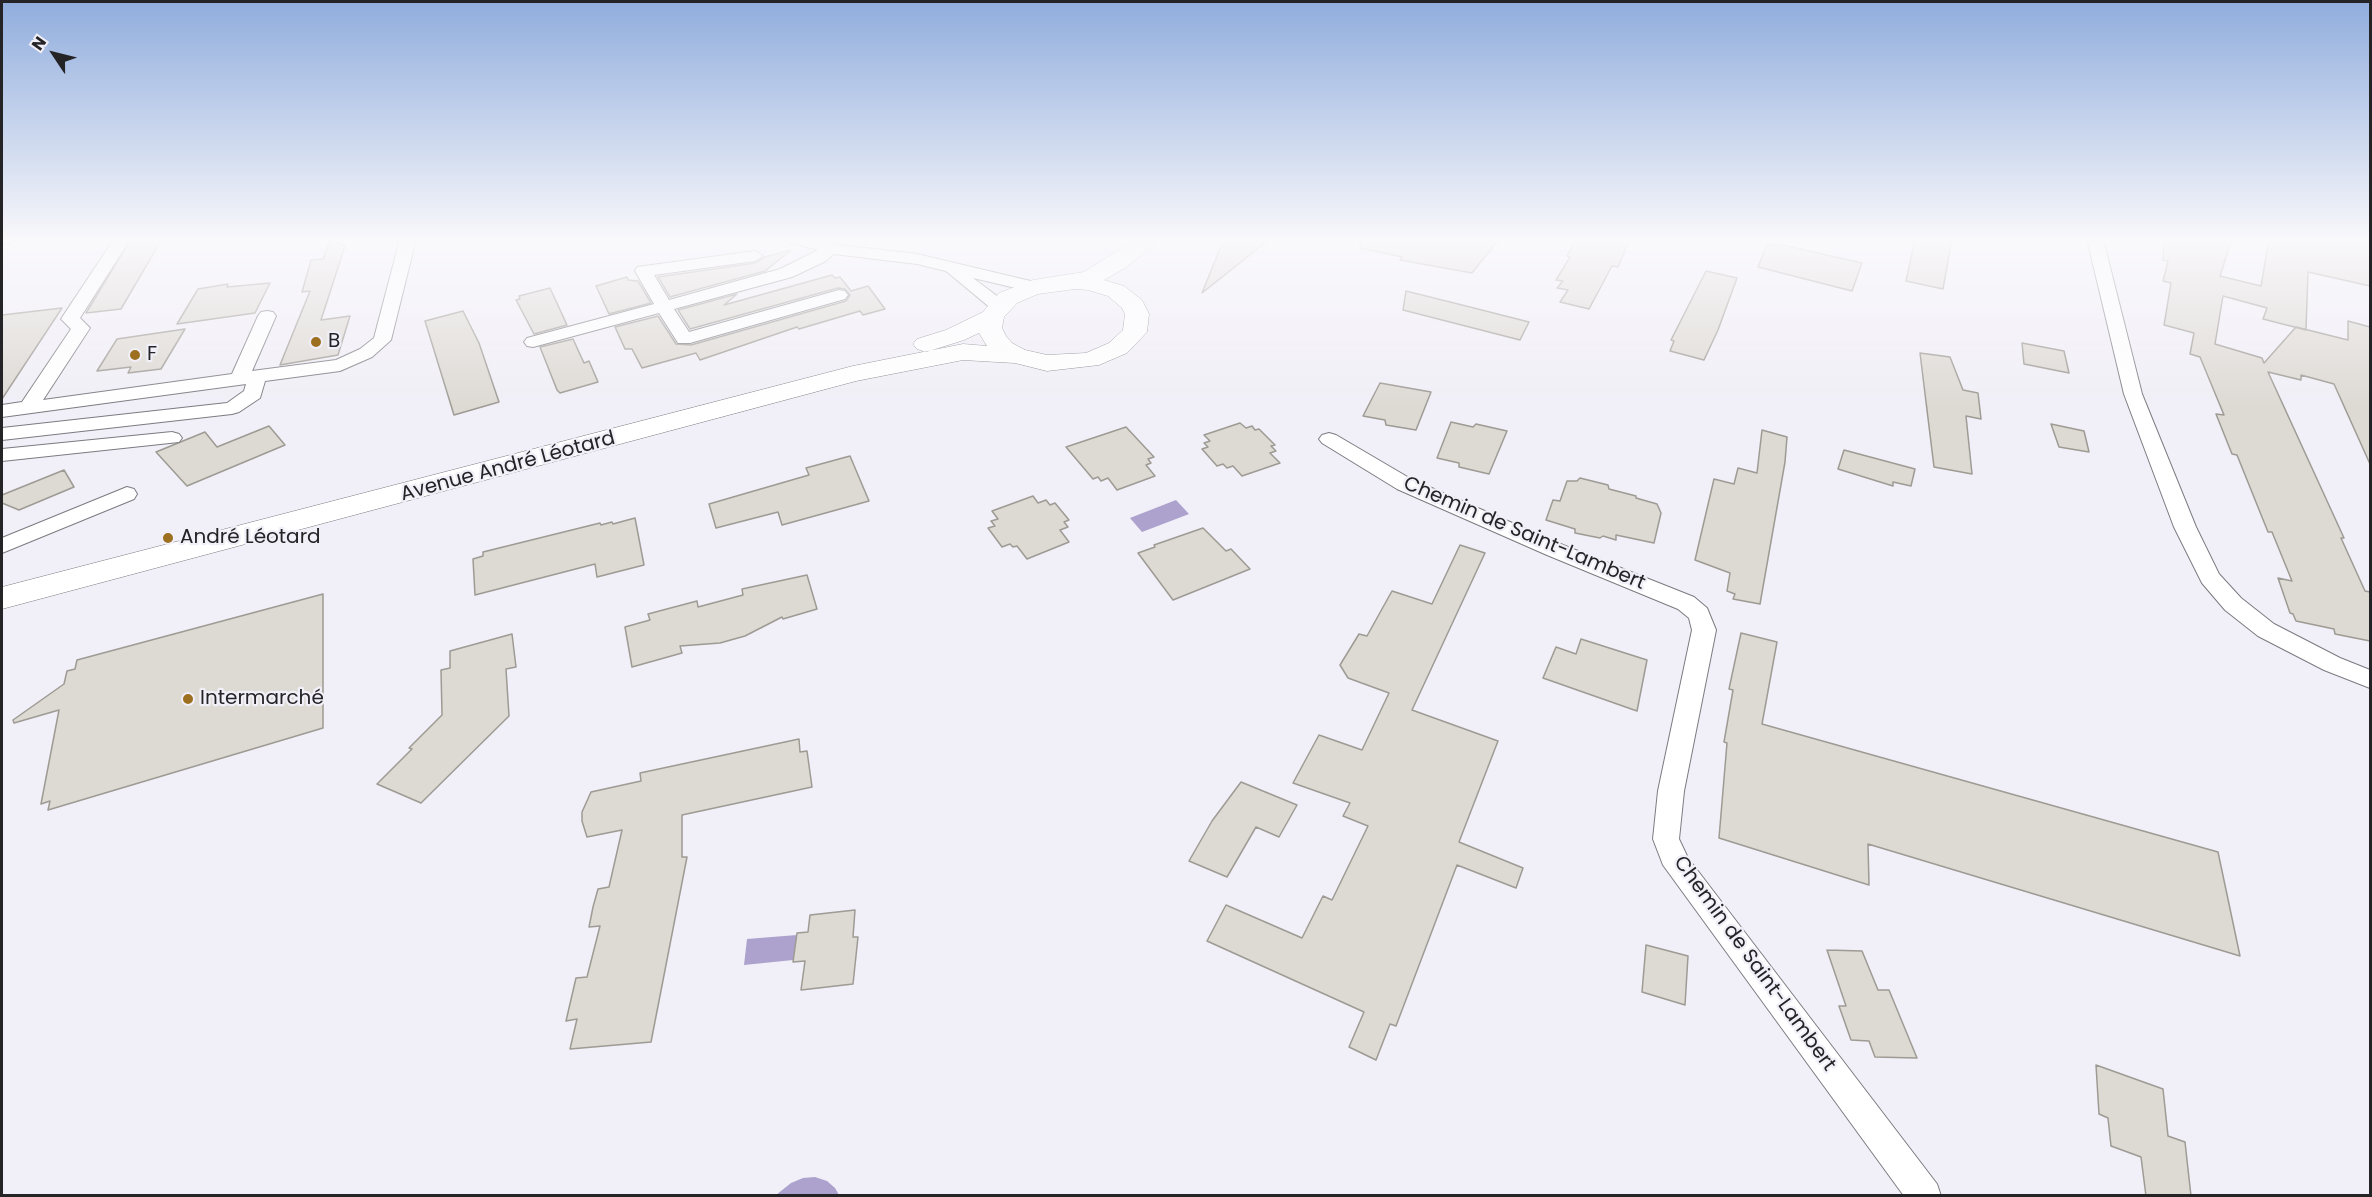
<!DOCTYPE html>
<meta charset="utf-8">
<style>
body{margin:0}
#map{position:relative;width:2372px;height:1197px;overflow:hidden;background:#f1eff7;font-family:Poppins,sans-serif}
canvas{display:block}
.frame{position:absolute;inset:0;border:3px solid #242326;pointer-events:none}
.north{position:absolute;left:24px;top:24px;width:60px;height:60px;-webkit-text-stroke:4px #f1eff7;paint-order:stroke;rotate:305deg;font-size:16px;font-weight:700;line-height:24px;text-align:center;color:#242326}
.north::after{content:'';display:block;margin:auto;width:21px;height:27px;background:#242326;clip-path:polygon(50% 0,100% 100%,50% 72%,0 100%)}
</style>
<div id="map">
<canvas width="2372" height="1197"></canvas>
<div class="frame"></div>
<div class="north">N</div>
</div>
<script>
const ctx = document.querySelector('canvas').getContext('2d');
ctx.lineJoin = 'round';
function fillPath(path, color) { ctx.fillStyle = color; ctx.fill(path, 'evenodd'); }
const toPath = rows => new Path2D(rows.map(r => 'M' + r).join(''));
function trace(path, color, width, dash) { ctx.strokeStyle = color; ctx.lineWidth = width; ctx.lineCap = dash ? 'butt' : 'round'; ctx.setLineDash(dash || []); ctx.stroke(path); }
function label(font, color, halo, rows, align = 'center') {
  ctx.font = font + ' Poppins,sans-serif'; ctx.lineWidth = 4.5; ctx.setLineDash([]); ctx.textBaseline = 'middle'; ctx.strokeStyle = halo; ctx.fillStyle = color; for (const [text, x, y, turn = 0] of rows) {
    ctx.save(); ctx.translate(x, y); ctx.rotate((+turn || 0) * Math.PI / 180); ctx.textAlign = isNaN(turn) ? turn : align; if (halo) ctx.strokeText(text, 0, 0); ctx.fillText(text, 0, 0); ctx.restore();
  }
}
const water = toPath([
 [1176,500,1189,514,1142,532,1130,518],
 [797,935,793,960,744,965,747,939],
 [815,1177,827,1181,835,1188,839,1195,776,1195,791,1183,803,1178]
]);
const building = toPath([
 [131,239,162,239,121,309,86,313,131,239],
 [1230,239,1270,239,1202,293,1221,246,1230,239],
 [1361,239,1499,239,1472,273,1400,260,1402,257,1360,248,1361,239],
 [1576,239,1630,239,1618,267,1612,266,1589,309,1560,302,1568,290,1557,288,1563,281,1556,280,1570,257,1567,256,1576,239],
 [1915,239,1952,239,1943,289,1906,281,1915,239],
 [2164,239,2232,239,2220,276,2261,286,2269,239,2370,239,2370,286,2308,272,2306,330,2263,319,2267,308,2223,296,2215,344,2262,358,2264,363,2296,327,2348,340,2348,321,2370,327,2370,464,2334,384,2301,375,2301,380,2268,372,2344,538,2341,538,2365,591,2370,592,2370,641,2335,634,2334,629,2296,621,2293,614,2290,613,2278,578,2292,581,2272,532,2268,532,2237,455,2232,454,2216,414,2224,415,2200,357,2190,354,2194,333,2164,325,2171,283,2163,281,2168,261,2163,260,2164,239],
 [330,240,345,246,321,320,350,316,338,355,280,365,310,291,302,292,311,260,323,259,330,240],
 [1767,244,1787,246,1862,263,1852,291,1758,267,1767,244],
 [791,250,765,271,670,297,658,277,755,263,765,257,791,250],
 [1706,271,1737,278,1718,330,1704,360,1670,351,1674,341,1671,340,1706,271],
 [832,275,835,278,840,277,851,291,868,286,885,309,863,315,860,311,799,329,797,327,700,360,696,353,642,368,632,349,625,349,615,327,658,316,676,344,691,345,846,301,850,295,845,289,838,288,690,329,678,310,737,294,724,305,832,275],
 [627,277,628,280,638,281,651,303,609,314,596,286,627,277],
 [270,283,255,313,177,324,198,289,228,284,227,287,270,283],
 [550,288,567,325,534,334,516,300,520,299,519,296,550,288],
 [1406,291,1470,307,1529,322,1520,340,1403,310,1406,291],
 [62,308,2,399,2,315,62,308],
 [463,311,479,343,499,402,454,415,425,321,463,311],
 [185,329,161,369,128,373,131,367,97,371,117,339,185,329],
 [573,339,584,363,589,361,598,382,560,393,557,390,540,347,573,339],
 [2022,343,2064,351,2069,373,2024,364,2022,343],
 [1920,353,1950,357,1963,390,1978,393,1981,419,1966,416,1972,474,1934,467,1920,353],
 [1380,383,1431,392,1416,430,1386,425,1385,420,1363,416,1380,383],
 [1451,422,1473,427,1476,424,1507,431,1489,474,1459,467,1459,463,1437,458,1451,422],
 [1240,423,1246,428,1252,426,1255,430,1259,429,1275,445,1271,446,1276,451,1270,453,1280,463,1242,476,1233,466,1227,468,1223,464,1217,466,1202,449,1208,447,1204,443,1210,441,1204,435,1240,423],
 [2051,424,2084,431,2089,452,2059,447,2051,424],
 [269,426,285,445,187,486,156,452,205,432,217,447,269,426],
 [1126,427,1154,457,1148,459,1151,463,1146,465,1155,476,1117,490,1108,478,1101,481,1098,477,1093,479,1066,447,1126,427],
 [1762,430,1787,437,1785,462,1760,604,1733,599,1735,594,1727,591,1730,573,1695,560,1714,479,1734,484,1738,468,1757,473,1762,430],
 [1844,450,1915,469,1911,486,1893,482,1893,486,1838,469,1844,450],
 [850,456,869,501,782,525,778,512,716,528,709,504,809,475,806,468,850,456],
 [64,470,74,487,19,510,2,503,2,495,64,470],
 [1580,478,1608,485,1609,489,1636,496,1636,498,1657,504,1661,513,1654,543,1616,535,1616,540,1603,536,1600,538,1575,533,1575,529,1546,520,1553,500,1560,501,1567,481,1577,481,1580,478],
 [1033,496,1038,503,1046,500,1050,505,1055,503,1069,520,1064,522,1068,527,1060,530,1069,542,1027,559,1017,546,1013,547,1010,544,1002,547,988,528,995,526,991,521,998,519,992,511,1033,496],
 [635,518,644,565,597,577,595,564,475,595,473,559,483,556,483,552,600,523,601,525,612,522,613,524,635,518],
 [1203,528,1226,551,1231,549,1250,569,1173,600,1138,553,1155,547,1154,545,1203,528],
 [1460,545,1485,553,1412,710,1498,741,1459,842,1523,868,1516,888,1457,865,1396,1026,1390,1024,1376,1060,1349,1047,1364,1012,1207,941,1226,905,1302,938,1323,896,1332,900,1368,826,1343,816,1350,803,1293,783,1319,735,1362,750,1389,693,1348,678,1340,665,1359,634,1367,636,1392,591,1432,604,1460,545],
 [807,575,817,609,783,619,782,617,745,636,720,643,680,646,682,653,632,667,625,627,650,620,648,614,697,601,698,607,743,595,742,589,807,575],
 [323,594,323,728,48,810,50,801,41,804,59,710,14,723,13,720,64,684,67,671,75,669,77,660,323,594],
 [1741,633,1777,642,1762,724,2218,852,2240,956,1868,844,1869,885,1719,838,1727,743,1724,742,1733,690,1729,689,1741,633],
 [512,634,516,667,506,669,509,716,421,803,377,784,412,749,409,748,442,715,441,670,450,668,450,651,512,634],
 [1581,639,1647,660,1637,711,1543,678,1556,647,1576,654,1581,639],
 [799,739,800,752,807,751,812,787,682,815,682,857,687,857,651,1042,570,1049,577,1019,566,1021,576,978,587,977,600,926,589,927,593,907,598,889,609,887,622,830,587,837,582,821,582,812,591,792,641,781,640,773,799,739],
 [1241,782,1297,805,1279,837,1256,827,1227,877,1189,861,1212,821,1241,782],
 [855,910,853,937,858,937,853,984,801,990,805,961,793,962,797,933,808,932,810,915,855,910],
 [1646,945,1688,956,1685,1005,1642,992,1646,945],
 [1827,950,1862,951,1878,990,1889,990,1917,1058,1875,1057,1869,1041,1851,1040,1839,1006,1846,1006,1827,950],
 [2096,1065,2163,1089,2168,1136,2185,1142,2191,1196,2146,1196,2141,1157,2111,1146,2108,1118,2099,1114,2096,1065]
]);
const minor = toPath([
 [2,239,15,239,13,242,2,245,2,239],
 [114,239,129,241,80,318,90,328,43,400,232,374,258,316,261,312,267,311,273,312,276,316,252,371,336,360,360,349,374,338,400,239,416,239,391,340,372,357,340,371,265,381,260,398,239,412,232,414,2,440,2,428,227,403,244,391,246,384,2,417,2,405,22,402,71,329,61,319,114,239],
 [786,239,816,239,839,245,917,254,1039,283,1042,287,1039,291,1033,292,973,278,1005,302,1008,306,1005,310,999,311,993,310,946,271,917,264,834,254,824,262,792,277,674,309,689,332,839,290,845,291,848,295,845,299,690,343,678,343,659,313,533,347,527,346,524,342,527,338,654,304,635,271,637,267,755,251,763,256,755,261,654,275,669,300,780,269,818,250,788,242,786,239],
 [2087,239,2103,239,2142,394,2196,527,2219,574,2241,598,2274,624,2340,658,2370,670,2370,688,2324,670,2258,636,2225,610,2202,583,2174,527,2124,394,2087,239],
 [172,432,179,434,182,438,179,442,2,461,2,449,172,432],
 [1329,433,1336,435,1411,479,1563,545,1694,597,1707,608,1716,630,1684,791,1679,839,1688,858,1937,1184,1941,1196,1904,1196,1663,865,1653,839,1658,791,1692,630,1689,618,1678,609,1547,555,1397,489,1322,443,1319,439,1322,435,1329,433],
 [127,487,134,489,137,494,134,499,2,553,2,538,127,487]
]);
const secondary = toPath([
 [1136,239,1162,239,1125,268,1104,280,1124,286,1142,300,1149,314,1147,332,1127,353,1099,365,1047,371,1015,363,963,360,856,381,2,609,2,587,853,366,963,344,987,346,979,333,964,340,926,352,917,349,913,344,917,339,946,330,983,312,999,293,1033,280,1084,272,1136,239],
 [1075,289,1088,290,1108,296,1122,308,1125,314,1123,330,1109,343,1086,353,1047,355,1025,350,1012,343,1006,336,1002,328,1004,317,1017,303,1038,294,1075,289]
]);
const markers = [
 [316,342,6,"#9c701f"],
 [135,355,6,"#9c701f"],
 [168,538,6,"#9c701f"],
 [188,699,6,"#9c701f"]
];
const poiNames = [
 ["B",328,342],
 ["F",147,355],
 ["André Léotard",180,538],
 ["Intermarché",200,699]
];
const streetNames = [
 ["Avenue André Léotard",508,467,-15],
 ["Chemin de Saint-Lambert",1524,534,23],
 ["Chemin de Saint-Lambert",1754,964,54]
];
fillPath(water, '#aca2cd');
fillPath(building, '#ddd9d3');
trace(building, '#9e9a94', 1.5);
trace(minor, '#7c7b81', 2);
trace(secondary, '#7c7b81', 1);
fillPath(minor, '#fff');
fillPath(secondary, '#fff');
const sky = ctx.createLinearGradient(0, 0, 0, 407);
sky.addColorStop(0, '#90addd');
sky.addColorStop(0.59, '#f9f8fb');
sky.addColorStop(1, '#f9f8fb00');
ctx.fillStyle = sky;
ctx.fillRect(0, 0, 2372, 407);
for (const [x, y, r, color] of markers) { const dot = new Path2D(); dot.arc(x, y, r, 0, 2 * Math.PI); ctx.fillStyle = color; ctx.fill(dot); trace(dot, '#f1eff7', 2); }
label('20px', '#242326', '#f1eff7', poiNames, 'left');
label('20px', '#242326', '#f1eff7', streetNames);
</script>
